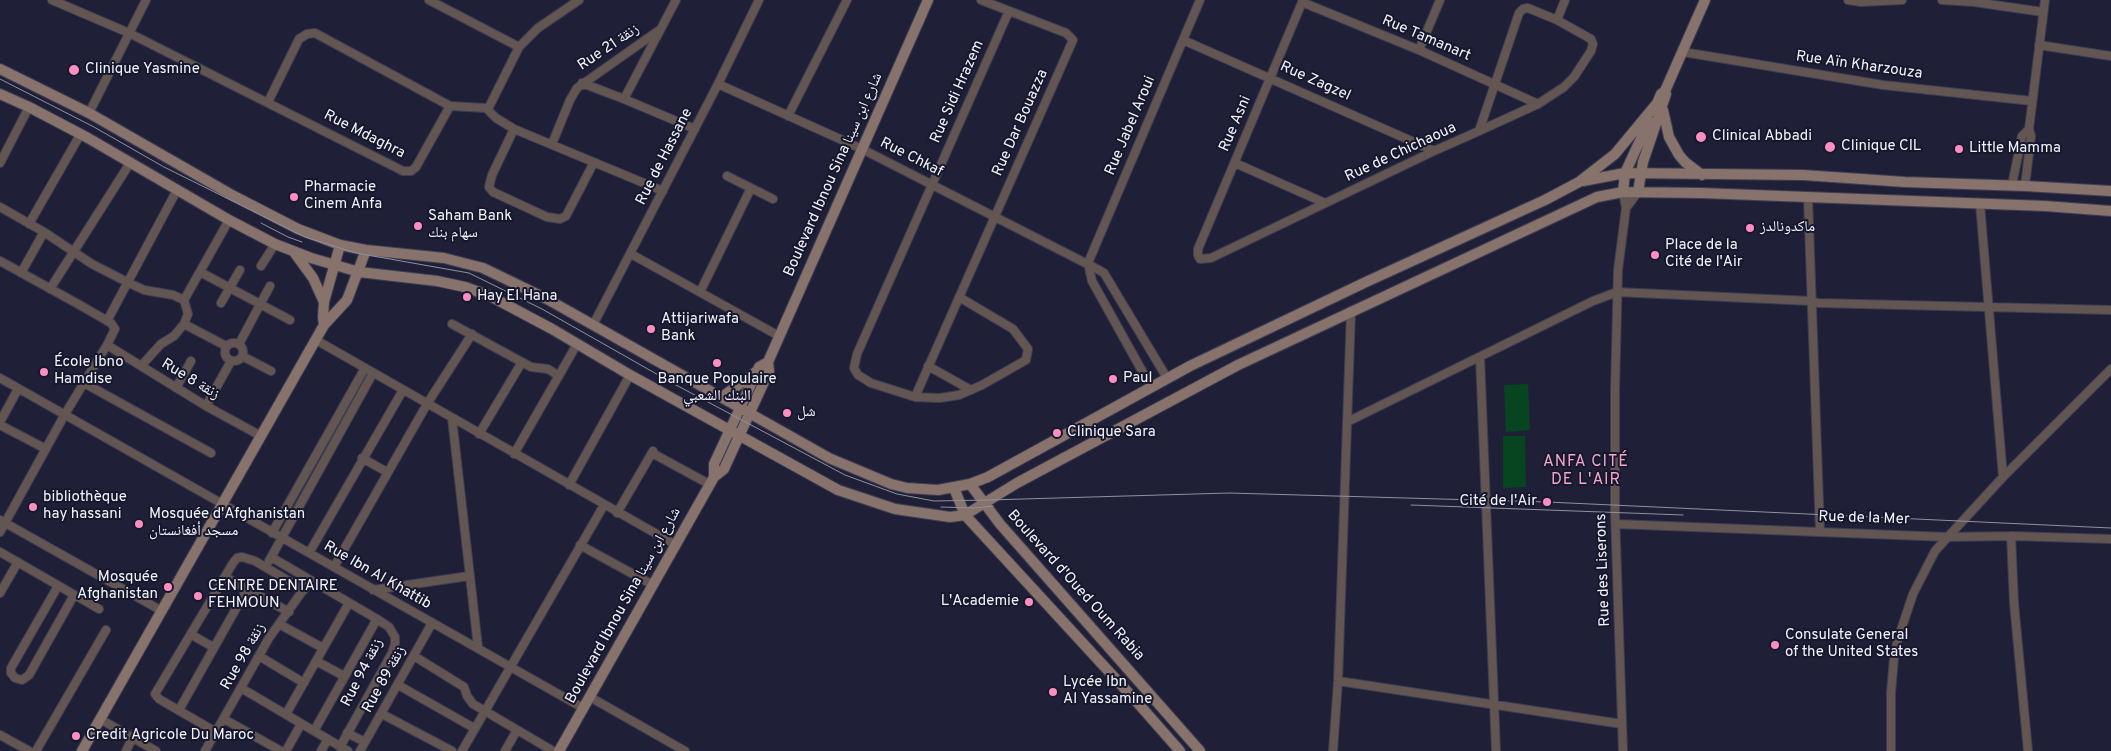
<!DOCTYPE html>
<meta charset="utf-8">
<style>
body{margin:0}
canvas{display:block;background:#1f2037}
</style>
<canvas width="2111" height="751"></canvas>
<script>
const ctx = document.querySelector('canvas').getContext('2d');
ctx.lineJoin = 'round';
function fillPath(path, color) { ctx.fillStyle = color; ctx.fill(path, 'evenodd'); }
const toPath = rows => new Path2D(rows.map(r => 'M' + r).join(''));
function trace(path, color, width, dash) { ctx.strokeStyle = color; ctx.lineWidth = width; ctx.lineCap = dash ? 'butt' : 'round'; ctx.setLineDash(dash || []); ctx.stroke(path); }
function label(font, color, halo, rows, align = 'center') {
  ctx.font = font + ' Overpass,"Noto Naskh Arabic",sans-serif'; ctx.lineWidth = 4; ctx.setLineDash([]); ctx.textBaseline = 'middle'; ctx.strokeStyle = halo; ctx.fillStyle = color; for (const [text, x, y, turn = 0] of rows) {
    ctx.save(); ctx.translate(x, y); ctx.rotate((+turn || 0) * Math.PI / 180); ctx.textAlign = isNaN(turn) ? turn : align; if (halo) ctx.strokeText(text, 0, 0); ctx.fillText(text, 0, 0); ctx.restore();
  }
}
const green = toPath([
 [1528,384,1530,430,1506,432,1504,385],
 [1503,436,1525,436,1526,487,1503,488]
]);
const street = toPath([
 [52,0,129,33,403,171,411,171,416,167,450,106],
 [429,0,519,47],
 [1303,0,1198,249,1198,255,1200,259,1211,258,1434,151,1479,131,1538,104,1564,87,1574,77,1591,51,1593,44,1591,39,1557,20,1528,8,1523,9,1519,13,1479,131],
 [1848,0,1861,2,1902,0],
 [1942,0,1974,2,2043,12],
 [1302,2,1419,50,1538,104],
 [1557,20,1565,0],
 [1183,40,1434,151],
 [2039,45,2111,56],
 [1419,50,1440,0],
 [1683,52,1883,85,2032,101],
 [582,83,624,99,695,129],
 [718,84,862,149,1099,270,1104,273,1167,378],
 [624,99,676,0],
 [268,102,299,39,307,34,315,33,450,106,486,108,496,118,514,129,663,191],
 [488,109,519,47,538,28,579,0],
 [89,113,146,0],
 [788,116,847,0],
 [514,129,492,175,489,187,493,192,547,217,560,219,566,216,593,164],
 [552,144,570,100,577,88,658,31],
 [0,163,29,107],
 [1235,163,1325,203],
 [727,176,773,199],
 [2012,185,2022,136,2029,129],
 [2025,186,2031,136,2029,129,2045,0],
 [1623,192,1626,208,1618,270,1615,390,1615,513,1623,751],
 [1808,198,1820,531],
 [1980,204,2003,477],
 [0,207,44,232,92,264,127,282,144,290,173,295,184,300,188,314,184,324,174,336,161,344,141,366],
 [1626,208,1638,192],
 [29,224,80,135],
 [631,254,779,336],
 [0,261,78,304,111,323,115,329,107,345,65,414,0,532],
 [1088,263,1200,0],
 [1088,263,1092,281,1151,387],
 [261,266,275,244],
 [200,272,290,320],
 [21,273,44,232],
 [50,289,130,163],
 [700,292,751,188],
 [959,297,1013,329,1028,349,1026,360,982,385,959,395,940,398,915,397,871,383,858,375,854,368,857,354,1009,11],
 [184,300,229,220],
 [221,303,240,270],
 [107,321,177,190],
 [184,324,226,346],
 [452,324,531,367,548,369,559,376],
 [593,325,718,84,759,0],
 [316,340,676,545],
 '225 352a9 9 0 1 1 18 0a9 9 0 1 1-18 0Z',
 [239,344,270,286],
 [107,345,206,406,261,436],
 [242,356,271,371],
 [1480,357,1496,751],
 [928,366,971,390],
 [0,378,583,708],
 [84,383,211,453],
 [176,388,191,361],
 [915,397,1073,40,1066,33,981,0],
 [206,406,231,361],
 [452,418,478,647],
 [0,422,18,389],
 [1347,422,1593,301,1617,292,1811,301,1818,303,2111,310],
 [0,425,46,449],
 [479,434,522,362],
 [652,453,709,484],
 [514,454,577,344],
 [362,458,387,472],
 [569,485,630,375],
 [617,513,653,451],
 [0,520,162,611],
 [1616,524,1947,537,2011,536,2111,539],
 [272,533,365,368],
 [2011,536,2014,603,2028,751],
 [580,545,653,585],
 [0,552,99,609],
 [309,553,403,390],
 [271,557,377,619,389,627,395,637,395,644,392,653,340,747],
 [269,561,373,373],
 [334,567,427,404,472,334],
 [225,577,289,612],
 [58,586,11,668,11,673,15,678,22,680,29,675,74,595],
 [373,590,469,576],
 [0,593,18,562],
 [279,624,323,648],
 [192,635,213,647],
 [259,656,304,683],
 [414,656,464,687,467,696,473,704,553,751],
 [316,661,344,676],
 [1338,681,1622,724],
 [398,685,474,728],
 [241,688,348,751],
 [590,697,685,751],
 [179,710,247,589],
 [286,714,349,603],
 [382,714,452,751],
 [100,719,156,751],
 [224,719,281,751],
 [314,731,377,619],
 [216,732,159,699,155,694,233,563,237,558,242,557,255,561,304,590],
 [347,733,365,742],
 [0,735,29,751],
 [36,751,106,630],
 [126,751,133,737],
 [205,751,269,638,306,586],
 [286,751,301,724],
 [321,751,328,739],
 [360,751,432,623],
 [462,751,604,505],
 [505,751,517,730],
 [1333,751,1338,681,1351,311],
 [1891,751,1891,693,1894,658,1898,639,1913,594,1935,551,2003,477,2111,369]
]);
const secondary = toPath([
 [0,69,89,113,232,195,298,229,340,245,366,250,444,258,483,268,547,299,829,458,891,484,907,488,938,490,970,484,988,477,1190,366,1366,282,1545,200,1579,182,1615,154,1658,102],
 [0,94,29,107,88,138,229,220,275,244,311,258,359,272,437,281,465,287,490,296,552,329,630,375,838,490,895,509,950,517,965,515,1017,483,1238,365,1597,197,1623,192,1701,193,2045,206,2111,211],
 [1655,108,1661,94,1665,91,1705,0],
 [1663,110,1669,137,1679,155,1685,162,1702,175],
 [1583,181,1625,173,1803,175,1905,182,2025,186,2111,191],
 [1623,192,1625,173,1649,121],
 [1638,192,1643,162,1666,94],
 [294,252,313,278,324,302],
 [324,325,323,317,324,302,340,245],
 [722,397,757,371],
 [714,477,714,464,759,367,768,362],
 [970,484,1000,524,1200,751],
 [954,488,965,515,1136,701,1180,751],
 [82,751,324,325,347,300,366,250],
 [559,751,714,477,724,469,769,371,768,362,928,0]
]);
const tram = toPath([
 [0,79,94,127,164,167,305,237,356,253,469,273,542,309,676,385,845,475,897,494,934,501,988,500,1229,493,1547,502,2111,528],
 [261,223,288,237,302,242],
 [1411,505,1683,515],
 [941,507,975,508,993,506]
]);
const markers = [
 [74,70,6,"#fc8fc1"],
 [1701,137,6,"#fc8fc1"],
 [1830,147,6,"#fc8fc1"],
 [1959,149,5,"#fc8fc1"],
 [294,197,5,"#fc8fc1"],
 [418,226,5,"#fc8fc1"],
 [1750,228,5,"#fc8fc1"],
 [1655,255,5,"#fc8fc1"],
 [467,297,5,"#fc8fc1"],
 [651,329,5,"#fc8fc1"],
 [717,363,5,"#fc8fc1"],
 [44,372,5,"#fc8fc1"],
 [1113,379,5,"#fc8fc1"],
 [787,413,5,"#fc8fc1"],
 [1057,433,5,"#fc8fc1"],
 [1547,502,5,"#fc8fc1"],
 [33,507,5,"#fc8fc1"],
 [139,524,5,"#fc8fc1"],
 [168,587,5,"#fc8fc1"],
 [198,596,5,"#fc8fc1"],
 [1029,602,5,"#fc8fc1"],
 [1775,645,5,"#fc8fc1"],
 [1053,692,5,"#fc8fc1"],
 [76,736,5,"#fc8fc1"]
];
const streetNames = [
 ["Rue Tamanart",1426,39,23],
 ["Rue 21 زنقة",609,48,-34],
 ["Rue Aïn Kharzouza",1859,66,8],
 ["Rue Zagzel",1315,82,24],
 ["Rue Sidi Hrazem",958,92,-66],
 ["Rue Dar Bouazza",1021,123,-66],
 ["Rue Asni",1236,124,-67],
 ["Rue Jabel Aroui",1131,126,-67],
 ["Rue Mdaghra",364,135,27],
 ["Rue de Chichaoua",1401,153,-25],
 ["Rue de Hassane",665,157,-63],
 ["Rue Chkaf",911,158,27],
 ["Boulevard Ibnou Sina شارع ابن سينا",834,175,-66],
 ["Rue 8 زنقة",190,380,31],
 ["Rue de la Mer",1864,519,2],
 ["Rue des Liserons",1604,570,-92],
 ["Rue Ibn Al Khattib",377,576,30],
 ["Boulevard d'Oued Oum Rabia",1075,586,48],
 ["Boulevard Ibnou Sina شارع ابن سينا",624,606,-61],
 ["Rue 98 زنقة",244,657,-60],
 ["Rue 94 زنقة",363,673,-63],
 ["Rue 89 زنقة",385,680,-61]
];
const poiNames = [
 ["Clinique Yasmine",85,70],
 ["Clinical Abbadi",1712,137],
 ["Clinique CIL",1841,147],
 ["Little Mamma",1969,149],
 ["Pharmacie",304,188],
 ["Cinem Anfa",304,205],
 ["Saham Bank",428,217],
 ["سهام بنك",428,234],
 ["ماكدونالدز",1760,228],
 ["Place de la",1665,246],
 ["Cité de l'Air",1665,263],
 ["Hay El Hana",477,297],
 ["Attijariwafa",661,320],
 ["Bank",661,337],
 ["École Ibno",54,363],
 ["Hamdise",54,380],
 ["Paul",1123,379],
 ["Banque Populaire",717,380,"center"],
 ["البنك الشعبي",717,397,"center"],
 ["شل",797,413],
 ["Clinique Sara",1067,433],
 ["bibliothèque",43,498],
 ["hay hassani",43,515],
 ["Cité de l'Air",1537,502,"right"],
 ["Mosquée d'Afghanistan",149,515],
 ["مسجد أفغانستان",149,532],
 ["Mosquée",158,578,"right"],
 ["Afghanistan",158,595,"right"],
 ["CENTRE DENTAIRE",208,587],
 ["FEHMOUN",208,604],
 ["L'Academie",1019,602,"right"],
 ["Consulate General",1785,636],
 ["of the United States",1785,653],
 ["Lycée Ibn",1063,683],
 ["Al Yassamine",1063,700],
 ["Credit Agricole Du Maroc",86,736]
];
const neighbourhoodNames = [
 ["ANFA CITÉ",1586,463],
 ["DE L'AIR",1586,481]
];
fillPath(green, '#074420');
trace(street, '#3d3e53', 10);
trace(secondary, '#3d3e53', 12);
trace(street, '#635652', 8);
trace(secondary, '#87726c', 10);
trace(tram, '#8f90a0', 1);
for (const [x, y, r, color] of markers) { const dot = new Path2D(); dot.arc(x, y, r, 0, 2 * Math.PI); ctx.fillStyle = color; ctx.fill(dot); trace(dot, '#16172c', 2); }
label('15px', '#f3f4fd', '#16172c', streetNames);
label('15px', '#f3f4fd', '#16172c', poiNames, 'left');
ctx.letterSpacing = '1px';
label('16px', '#f4a7c9', '#16172c', neighbourhoodNames);
ctx.letterSpacing = '0px';
</script>
